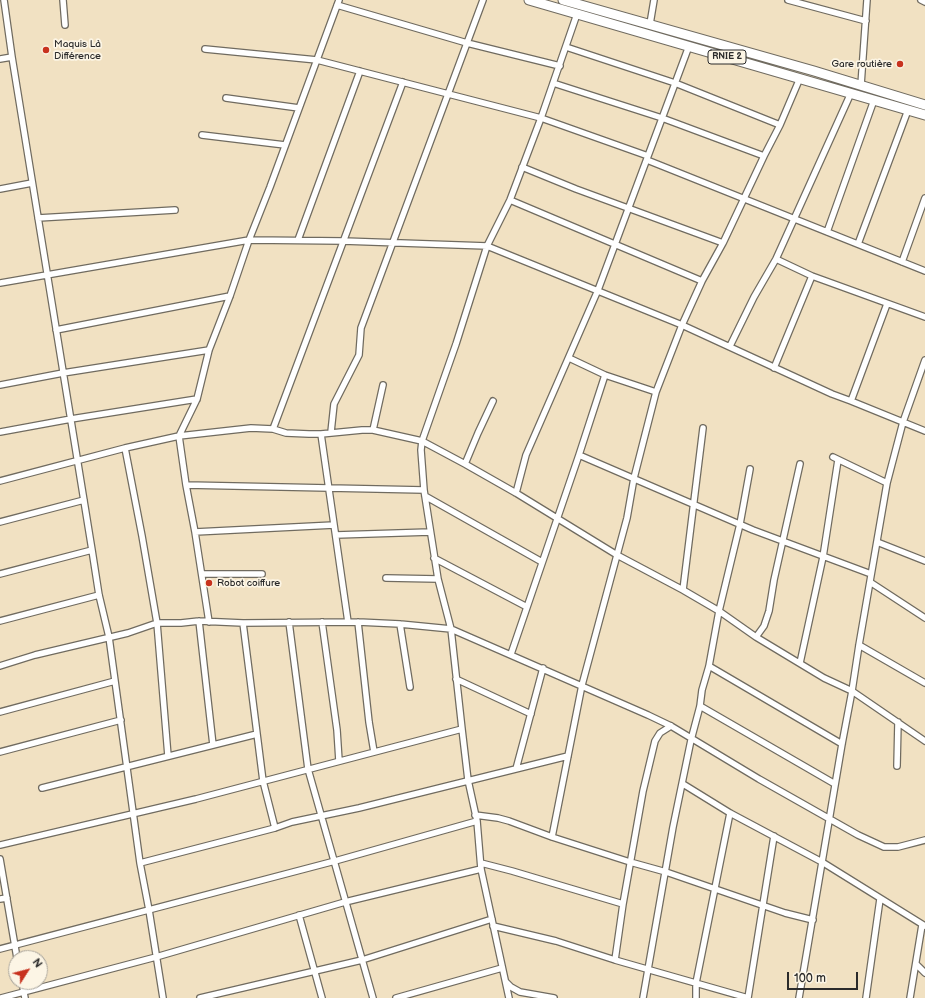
<!DOCTYPE html>
<meta charset="utf-8">
<style>
body{margin:0}
#map{position:relative;width:925px;height:998px;overflow:hidden;background:#f1e1c2;font-family:"Balsamiq Sans",sans-serif}
canvas{display:block}
.north{position:absolute;left:8px;top:950px;width:40px;height:40px;box-sizing:border-box;background:#fcf5e5;border:1px solid #a8a49b;border-radius:50%;rotate:54deg;font-size:11px;font-weight:700;line-height:16px;text-align:center;color:#2b2b2b}
.north::after{content:'';display:block;margin:auto;width:14px;height:18px;background:#c8321e;clip-path:polygon(50% 0,100% 100%,50% 72%,0 100%)}
.scale{position:absolute;left:787px;top:972px;width:71px;height:18px;box-sizing:border-box;border:2px solid #2b2b2b;border-top:0;padding-left:5px;font-size:12px;line-height:14px;white-space:nowrap;color:#2b2b2b;-webkit-text-stroke:3px #fcf5e5;paint-order:stroke}
</style>
<div id="map">
<canvas width="925" height="998"></canvas>
<div class="north">N</div>
<div class="scale">100 m</div>
</div>
<script>
const ctx = document.querySelector('canvas').getContext('2d');
ctx.lineJoin = 'round';
const toPath = rows => new Path2D(rows.map(r => 'M' + r).join(''));
function trace(path, color, width, dash) { ctx.strokeStyle = color; ctx.lineWidth = width; ctx.lineCap = dash ? 'butt' : 'round'; ctx.setLineDash(dash || []); ctx.stroke(path); }
function label(font, color, halo, rows, align = 'center') {
  ctx.font = font + ' "Balsamiq Sans",sans-serif'; ctx.lineWidth = 3.5; ctx.setLineDash([]); ctx.textBaseline = 'middle'; ctx.strokeStyle = halo; ctx.fillStyle = color; for (const [text, x, y, turn = 0] of rows) {
    ctx.save(); ctx.translate(x, y); ctx.rotate((+turn || 0) * Math.PI / 180); ctx.textAlign = isNaN(turn) ? turn : align; if (halo) ctx.strokeText(text, 0, 0); ctx.fillText(text, 0, 0); ctx.restore();
  }
}
const street = toPath([
 [4,0,12,57,92,550,99,595,109,637,140,863,149,910,163,998],
 [63,0,65,25],
 [788,0,866,21],
 [921,0,925,2],
 [337,5,467,43,560,66],
 [650,24,654,0],
 [566,47,675,83,780,125],
 [205,49,317,60,541,118,648,156],
 [0,59,12,57],
 [553,83,662,118,764,156],
 [861,85,867,0],
 [226,98,299,108],
 [202,135,285,145],
 [647,160,925,271],
 [522,167,576,189,723,243],
 [0,189,32,183],
 [510,200,702,281],
 [38,218,175,210],
 [827,232,874,100],
 [298,240,360,71],
 [858,244,908,110],
 [776,259,812,276,925,317],
 [902,262,925,198],
 [0,283,249,240,343,241,487,246,682,325,832,394,851,401,887,304],
 [56,330,230,296],
 [730,346,754,297,776,259,851,93],
 [569,358,605,375,656,392],
 [774,368,812,276],
 [0,385,63,373,209,350],
 [851,401,925,431],
 [273,429,403,82],
 [373,430,383,385],
 [0,432,71,419,197,399],
 [331,432,334,404,359,355,361,328,483,0],
 [321,434,348,622],
 [125,448,142,536,157,623,168,756],
 [579,455,753,530,871,574],
 [833,457,887,483],
 [465,464,478,433,493,401],
 [0,481,125,448,179,436,197,399,209,350,230,296,249,240,270,187,339,0],
 [186,485,424,490],
 [516,493,526,455,598,290,689,46],
 [425,496,542,562],
 [0,522,84,500],
 [195,532,334,525],
 [336,535,430,532],
 [877,542,925,561],
 [434,558,527,607],
 [0,574,92,550],
 [202,574,262,574],
 [386,578,438,579],
 [870,582,925,618],
 [683,590,703,428],
 [0,621,99,595],
 [199,621,213,745],
 [209,622,195,532,186,485,179,436,251,428,273,429,286,433,309,434,321,434,362,430,373,430,422,441,465,464,516,493,617,555,683,590,719,611,756,637,824,678,852,691,925,741],
 [289,622,308,769,373,998],
 [322,622,337,730,339,761],
 [358,622,369,722,374,752],
 [243,623,263,781,275,828],
 [400,624,410,687],
 [756,637,764,626,769,611,774,580,800,464],
 [859,645,925,683],
 [511,654,579,455,605,375],
 [800,663,823,557,838,460],
 [0,666,35,655,128,633,157,623,181,623,199,621,243,623,358,622,400,624,451,629,648,715,671,726,759,779,858,835,884,847,898,847,925,840],
 [709,666,842,744],
 [456,679,531,714],
 [700,706,835,784],
 [0,712,115,681],
 [0,752,121,720],
 [897,766,898,722],
 [516,769,543,668],
 [683,784,730,813,822,862,925,926],
 [42,788,257,734],
 [475,815,498,818,509,821,552,837,630,862,666,872,785,913,813,920],
 [552,837,582,685,617,555,627,518,634,478,656,392,682,325,702,281,723,243,764,156,780,125,800,78],
 [0,845,196,799,462,729],
 [0,859,17,958],
 [140,863,275,828,292,822,359,808,568,756],
 [481,863,512,871,623,904],
 [0,899,7,898],
 [299,915,322,998],
 [493,926,556,941,615,960,748,998],
 [0,949,335,861,477,821],
 [615,960,623,904,643,791,655,741,660,733,671,726],
 [916,964,925,973],
 [22,982,25,998],
 [506,982,511,987,520,992,554,998],
 [1,998,156,957,345,902,481,869],
 [200,998,362,960,492,919],
 [396,998,502,968],
 [509,998,481,869,477,821,468,780,462,729,451,629,438,579,424,490,421,450,422,441,456,344,487,246,510,200,541,118,577,14],
 [643,998,673,827,691,740,700,706,702,690,709,666,719,611,740,524,750,469],
 [696,998,696,983,730,813],
 [748,998,774,836],
 [799,998,842,744,852,691,859,645,887,483,903,422,925,360],
 [866,998,880,899],
 [910,998,922,925]
]);
const primary = toPath([
 [529,0,925,115],
 [563,0,814,71,925,105]
]);
const markers = [
 [46,50,4,"#c8321e"],
 [900,64,4,"#c8321e"],
 [209,583,4,"#c8321e"]
];
const shields = [
 [727,57,38]
];
const shieldNames = [
 ["RNIE 2",727,57]
];
const poiNames = [
 ["Maquis Là",54,44],
 ["Différence",54,56],
 ["Gare routière",892,64,"right"],
 ["Robot coiffure",217,583]
];
trace(street, '#706b60', 8);
trace(primary, '#706b60', 11);
trace(street, '#fff', 5.5);
trace(primary, '#fff', 9);
for (const [x, y, r, color] of markers) { const dot = new Path2D(); dot.arc(x, y, r, 0, 2 * Math.PI); ctx.fillStyle = color; ctx.fill(dot); trace(dot, '#fcf5e5', 1.5); }
for (const [x, y, w] of shields) { const box = new Path2D(); box.roundRect(x - w / 2, y - 7, w, 14, 3); ctx.fillStyle = '#fcf5e5'; ctx.fill(box); trace(box, '#2b2b2b', 1); }
label('bold 9px', '#2b2b2b', null, shieldNames);
label('10px', '#2b2b2b', '#fcf5e5', poiNames, 'left');
</script>
